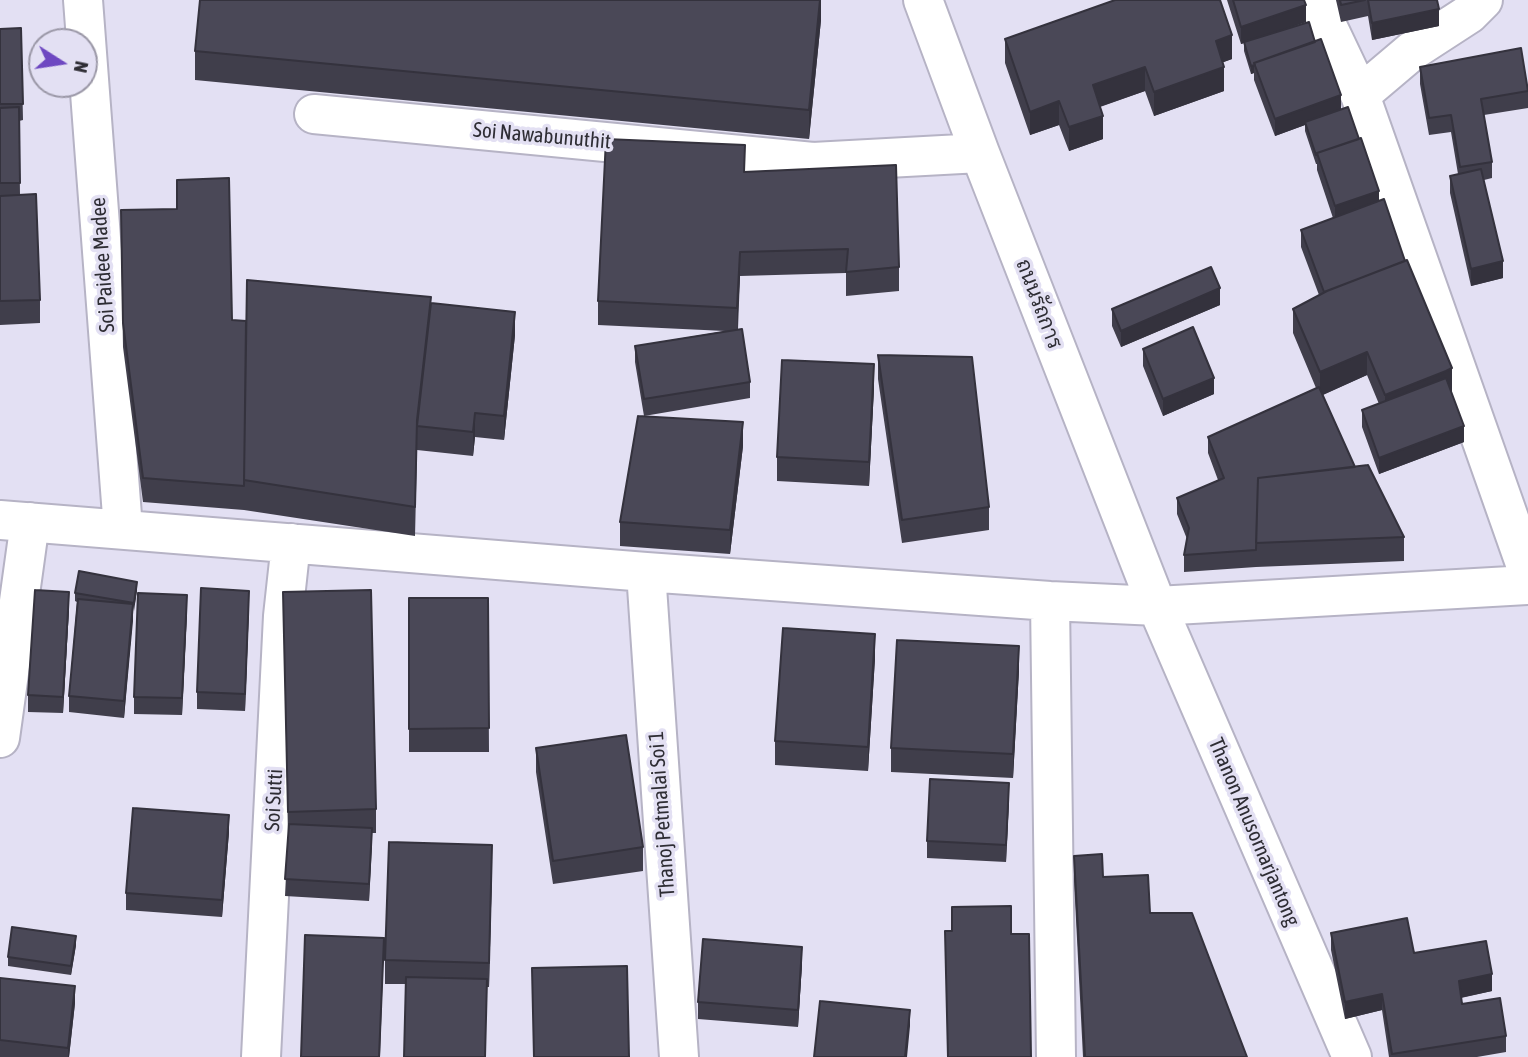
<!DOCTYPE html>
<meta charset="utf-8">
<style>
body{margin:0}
#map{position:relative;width:1528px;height:1057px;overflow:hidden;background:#e3e0f3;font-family:"Asap Condensed",sans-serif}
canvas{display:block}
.north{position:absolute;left:28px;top:28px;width:70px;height:70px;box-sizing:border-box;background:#e3e0f3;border:2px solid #9b98a7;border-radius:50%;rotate:102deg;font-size:19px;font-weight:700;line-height:28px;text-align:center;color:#2e2d34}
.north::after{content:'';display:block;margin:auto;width:24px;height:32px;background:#6e48c1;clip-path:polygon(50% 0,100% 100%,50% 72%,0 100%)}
</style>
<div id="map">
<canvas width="1528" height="1057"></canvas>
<div class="north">N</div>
</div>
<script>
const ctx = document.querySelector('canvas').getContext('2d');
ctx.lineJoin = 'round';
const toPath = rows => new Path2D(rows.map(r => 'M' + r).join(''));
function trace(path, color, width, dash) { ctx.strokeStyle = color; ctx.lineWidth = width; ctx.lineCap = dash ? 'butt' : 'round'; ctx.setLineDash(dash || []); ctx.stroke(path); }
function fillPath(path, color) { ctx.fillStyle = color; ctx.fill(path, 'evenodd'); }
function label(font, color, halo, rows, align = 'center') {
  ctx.font = font + ' "Asap Condensed",Sarabun,sans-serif'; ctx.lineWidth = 7; ctx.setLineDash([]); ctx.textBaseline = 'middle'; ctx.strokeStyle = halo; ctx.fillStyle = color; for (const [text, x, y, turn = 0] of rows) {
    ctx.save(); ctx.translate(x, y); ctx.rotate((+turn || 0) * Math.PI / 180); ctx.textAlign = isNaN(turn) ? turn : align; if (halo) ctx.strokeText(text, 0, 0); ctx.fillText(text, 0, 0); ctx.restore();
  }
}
const minor = toPath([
 [83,0,123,529],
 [923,0,980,153,1157,606,1352,1057],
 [1315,0,1360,95,1528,572],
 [1360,95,1412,51,1469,14,1483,0],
 [314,114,813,162,980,153],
 [0,520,646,572,1050,601,1157,606,1528,585],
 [646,572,679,1057],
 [1050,601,1056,1057],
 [0,738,30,522],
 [261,1057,283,616,291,543]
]);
const wall = toPath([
 [821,0,821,20,809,139,195,80,195,51],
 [1227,0,1304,0,1306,22,1263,36,1315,42,1341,109,1405,261,1452,391,1451,392,1464,442,1379,474,1362,427,1362,410,1379,404,1367,375,1323,395,1355,467,1404,537,1404,561,1256,567,1184,572,1184,555,1187,539,1177,514,1177,498,1218,480,1208,453,1208,437,1316,388,1293,333,1293,309,1319,295,1301,247,1301,230,1333,218,1317,170,1317,164,1316,164,1305,131,1305,125,1275,136,1254,80,1254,73,1251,74,1244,51,1244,43,1241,44],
 [1336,0,1437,0,1439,26,1372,40,1368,16,1341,22],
 [21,28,23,120,19,121,20,195,40,300,40,323,0,325,0,29],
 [1005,39,1232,59,1223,62,1224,91,1154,116,1145,91,1100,107,1103,139,1069,151,1059,125,1030,135,1005,63],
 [1420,67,1528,91,1528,108,1484,115,1492,162,1492,178,1484,180,1503,278,1471,286,1450,193,1450,176,1458,174,1451,132,1429,135,1420,84],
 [745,172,899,267,899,291,846,296,846,273,740,276,738,329,750,382,750,398,644,416,635,362,635,346,725,331,598,325,598,301],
 [121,234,232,320,246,321,431,303,515,335,504,440,475,437,473,456,417,450,415,536,244,510,143,502,123,347],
 [1220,305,1121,347,1112,326,1112,309],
 [1143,349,1214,394,1163,416,1143,366],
 [878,355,989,507,989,530,902,543,878,379],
 [874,388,869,486,777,481,777,457],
 [743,446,730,554,620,546,620,522],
 [137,590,133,611,124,718,69,712,69,696,77,602,75,601,75,593],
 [283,592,376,809,376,833,372,833,369,901,285,896,288,835],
 [409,598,488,598,489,752,409,752],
 [249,607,245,711,197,709,197,692],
 [69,609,63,713,28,712,28,695],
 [187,612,182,715,134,714,134,697],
 [875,658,868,771,775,765,775,741],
 [1019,670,1013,778,891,772,891,748],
 [536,748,643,847,643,871,553,884,536,772],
 [1009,800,1006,862,927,858,927,841],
 [229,832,222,917,126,910,126,893],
 [1074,856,1150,913,1247,1057,1083,1057,1074,880],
 [492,869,489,987,487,987,485,1057,404,1057,406,984,385,984,385,960],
 [1331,933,1414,953,1492,991,1461,998,1462,1004,1506,1036,1506,1052,1477,1057,1389,1057,1382,1010,1345,1019,1331,950],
 [76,945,71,975,8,966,8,957],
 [802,964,798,1027,698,1019,698,1002],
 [0,978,75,1003,69,1057,0,1057]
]);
const shadedWall = toPath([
 [820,0,821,0,821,20,809,139,809,110],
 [1306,5,1306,22,1241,44,1241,27],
 [1439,9,1439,26,1372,40,1372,23],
 [1232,35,1232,59,1216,65,1216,41],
 [1254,65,1254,73,1251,74,1251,66],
 [1145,67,1145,91,1093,109,1093,85],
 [1224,67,1224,91,1154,116,1154,92],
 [1341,95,1341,112,1305,122,1305,125,1275,136,1275,119],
 [1059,101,1059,125,1030,135,1030,112],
 [1103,116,1103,139,1069,151,1069,127],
 [1379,191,1379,208,1335,223,1335,206],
 [740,252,740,276,737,332,737,308],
 [1503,261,1503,278,1471,286,1471,269],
 [1220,288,1220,305,1121,347,1121,331],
 [431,297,431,326,417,426,415,536,417,420],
 [515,312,515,335,504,440,504,416],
 [1367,352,1367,375,1320,396,1320,372],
 [874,364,874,388,869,486,869,462],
 [1452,368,1452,391,1446,395,1385,418,1385,395],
 [1214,378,1214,394,1163,416,1163,399],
 [475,413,475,437,473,456,473,432],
 [743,422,743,446,730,554,730,530],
 [1464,426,1464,442,1379,474,1379,458],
 [137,582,137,590,134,611,134,603],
 [249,591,249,607,245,711,245,694],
 [69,592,69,609,63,713,63,697],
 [187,595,187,612,182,715,182,698],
 [133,604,133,621,124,718,124,701],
 [875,634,875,658,868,771,868,747],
 [1019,646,1019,670,1013,778,1013,754],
 [1009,783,1009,800,1006,862,1006,845],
 [229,815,229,832,222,917,222,900],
 [372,828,372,845,369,901,369,884],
 [492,845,492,869,489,987,489,963],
 [76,936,76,945,71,975,71,966],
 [384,938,380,1057,379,1057],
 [802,947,802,964,798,1027,798,1010],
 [1492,974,1492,991,1459,998,1459,981],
 [75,986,75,1003,69,1057,68,1057,68,1048],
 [1382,994,1382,1010,1345,1019,1345,1002],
 [910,1010,910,1026,907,1057,905,1057]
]);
const building = toPath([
 [200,0,820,0,809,110,195,51,200,0],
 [1115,0,1220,0,1232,35,1216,41,1224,67,1154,92,1145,67,1093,85,1103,116,1069,127,1059,101,1030,112,1005,39,1115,0],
 [1233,0,1304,0,1306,5,1241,27,1233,0],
 [1340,0,1365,0,1341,5,1340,0],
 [1368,0,1437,0,1439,9,1372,23,1368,0],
 [1309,22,1315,42,1254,63,1255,65,1251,66,1244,42,1309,22],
 [21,28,23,104,0,104,0,29,21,28],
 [1321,39,1341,95,1275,119,1254,63,1321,39],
 [1521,48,1528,91,1481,99,1492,162,1460,167,1451,115,1429,118,1420,67,1521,48],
 [19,107,20,183,0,183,0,108,19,107],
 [1348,107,1359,139,1317,153,1317,155,1316,155,1305,122,1348,107],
 [1361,138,1379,191,1335,206,1317,153,1361,138],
 [606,139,745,145,744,172,896,165,899,267,846,272,848,249,740,252,737,308,598,301,606,139],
 [1481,169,1503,261,1471,269,1450,176,1481,169],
 [229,178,232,320,246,321,244,486,143,478,123,323,121,210,177,209,177,180,229,178],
 [36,194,40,300,0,301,0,196,36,194],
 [1384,199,1405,261,1324,292,1301,230,1384,199],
 [1407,260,1452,368,1446,371,1385,395,1367,352,1320,372,1293,309,1327,291,1407,260],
 [1211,267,1220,288,1121,331,1112,309,1211,267],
 [247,280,431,297,417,420,415,507,244,480,247,280],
 [431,303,515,312,504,416,475,413,473,432,417,426,431,303],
 [1193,327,1214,378,1163,399,1143,349,1193,327],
 [742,329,750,382,644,399,635,346,742,329],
 [878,355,972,357,989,507,902,520,878,355],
 [782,360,874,364,869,462,777,457,782,360],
 [1446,378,1464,426,1379,458,1362,410,1446,378],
 [1319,387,1355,467,1258,478,1256,550,1184,555,1189,528,1177,498,1224,478,1208,437,1319,387],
 [638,416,743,422,730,530,620,522,638,416],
 [1368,465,1404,537,1256,543,1258,478,1368,465],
 [79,571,137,582,134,603,75,593,79,571],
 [201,588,249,591,245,694,197,692,201,588],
 [35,590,69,592,63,697,28,695,35,590],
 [371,590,376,809,288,812,283,592,371,590],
 [138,593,187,595,182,698,134,697,138,593],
 [409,598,488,598,489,728,409,729,409,598],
 [78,599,133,604,124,701,69,696,78,599],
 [783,628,875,634,868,747,775,741,783,628],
 [897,640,1019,646,1013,754,891,748,897,640],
 [626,735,643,847,553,861,536,748,626,735],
 [930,779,1009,783,1006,845,927,841,930,779],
 [133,808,229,815,222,900,126,893,133,808],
 [289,824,372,828,369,884,285,879,289,824],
 [389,842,492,845,489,963,385,960,389,842],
 [1102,854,1103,877,1148,875,1150,913,1192,913,1247,1057,1085,1057,1074,856,1102,854],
 [1011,906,1011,934,1029,934,1031,1057,948,1057,945,931,952,931,952,907,1011,906],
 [1407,918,1414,953,1486,941,1492,974,1459,981,1462,1004,1500,998,1506,1036,1392,1054,1382,994,1345,1002,1331,933,1407,918],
 [12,927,76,936,71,966,8,957,12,927],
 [305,935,384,938,379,1057,301,1057,305,935],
 [703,939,802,947,798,1010,698,1002,703,939],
 [627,966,629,1057,534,1057,532,968,627,966],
 [406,977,487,979,485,1057,404,1057,406,977],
 [0,978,75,986,68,1048,0,1040,0,978],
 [820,1001,910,1010,905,1057,814,1057,820,1001]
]);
const streetNames = [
 ["Soi Nawabunuthit",542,136,5],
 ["Soi Paidee Madee",103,265,-94],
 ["ถนนรัถการ",1039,304,69],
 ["Soi Sutti",274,800,-87],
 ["Thanoj Petmalai Soi 1",662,814,-94],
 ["Thanon Anusornarjantong",1254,832,67]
];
trace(minor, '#b6b3c5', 42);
trace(minor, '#fff', 38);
fillPath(wall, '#403e4b');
fillPath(shadedWall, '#34323d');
fillPath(building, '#4a4857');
trace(building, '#34323d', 2);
label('21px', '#2e2d34', '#e3e0f3', streetNames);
</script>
